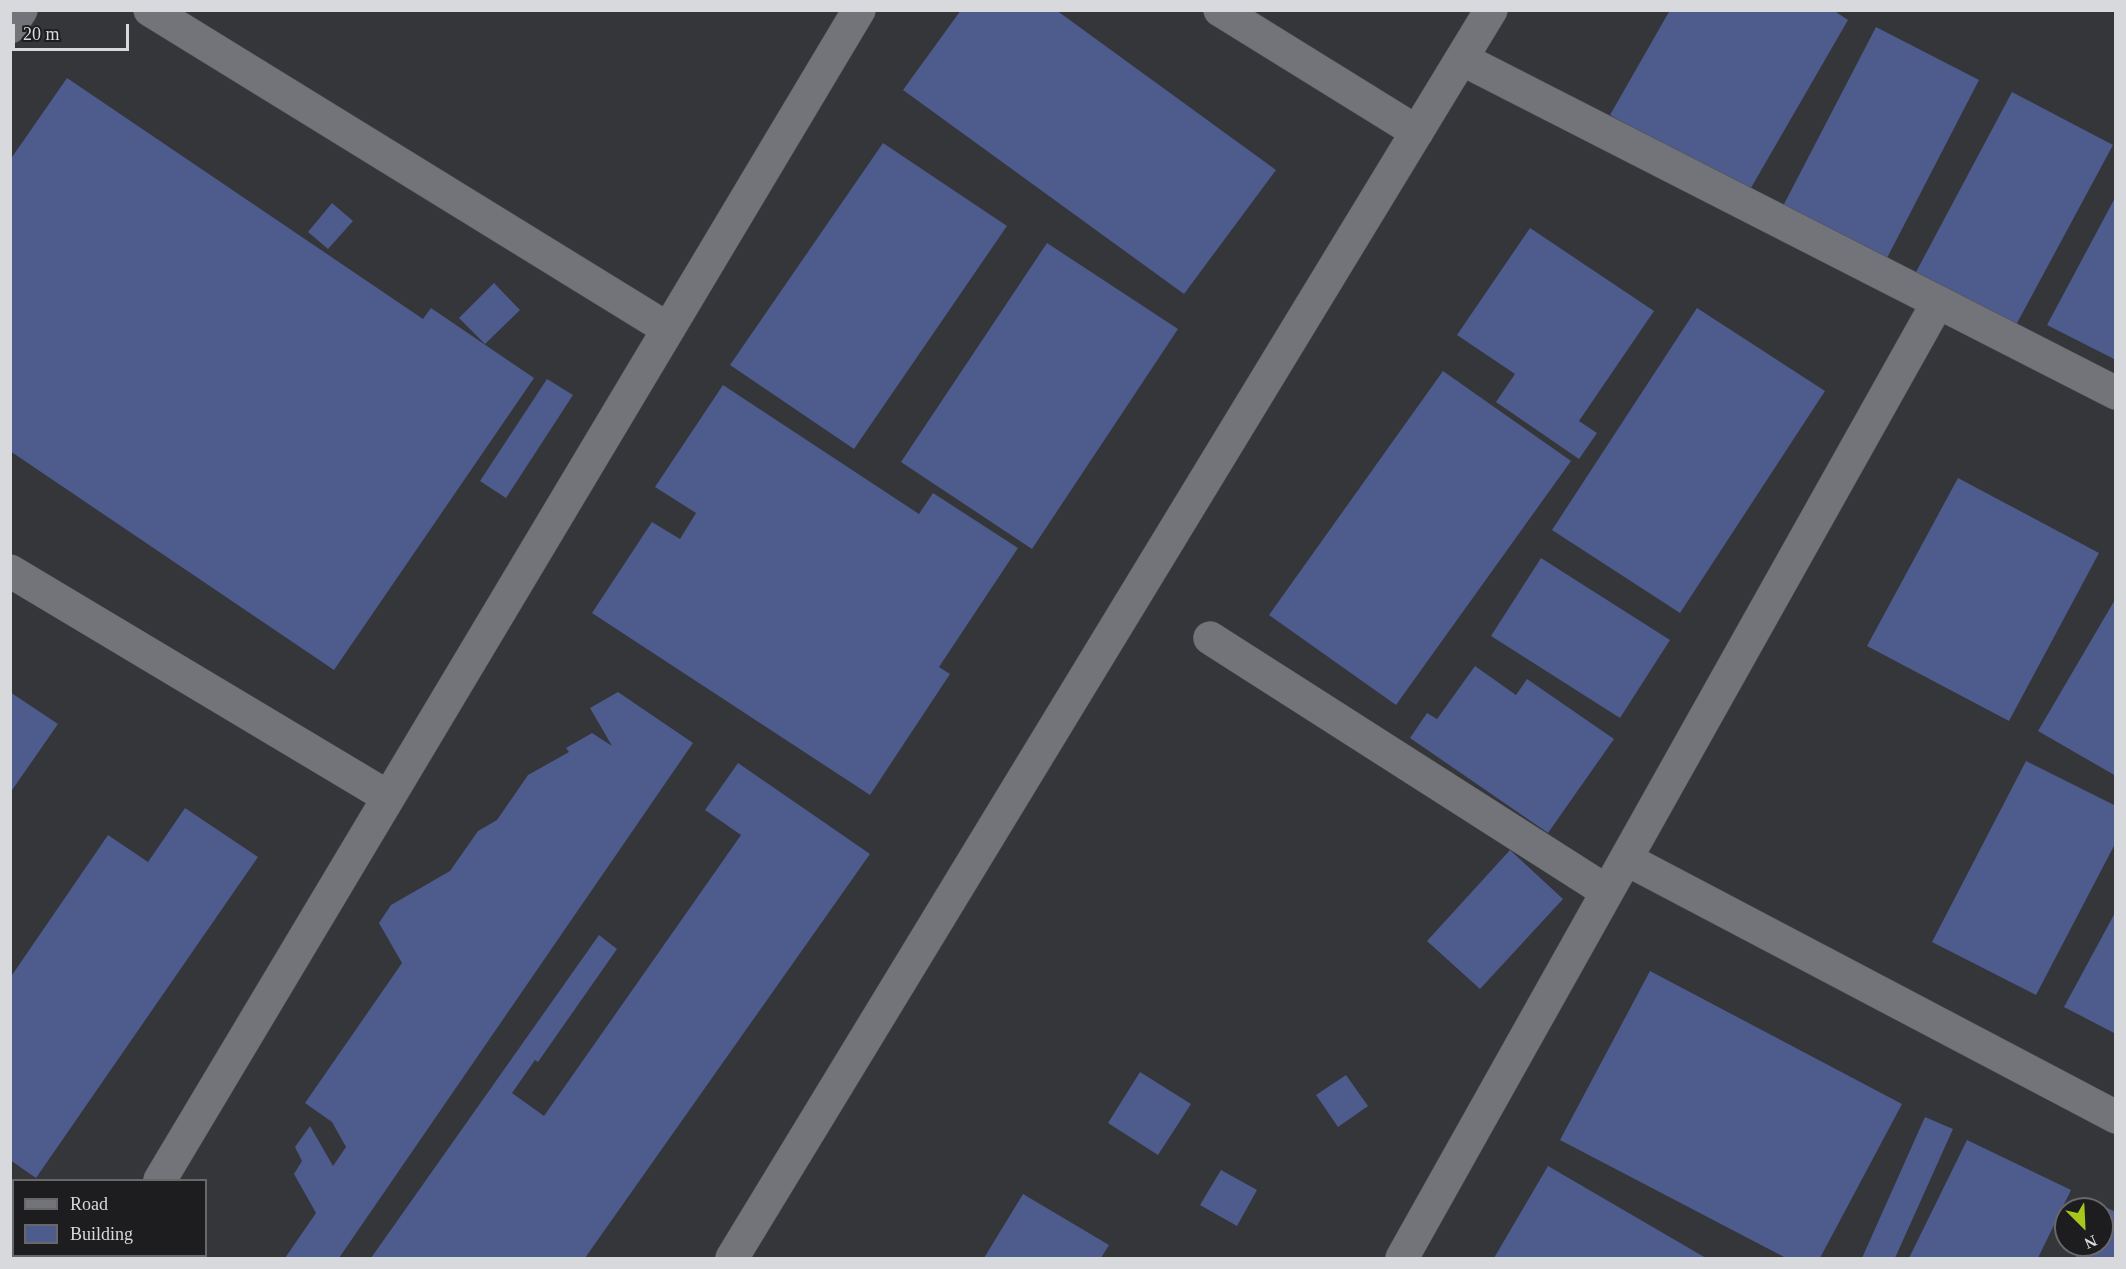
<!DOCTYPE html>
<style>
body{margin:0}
#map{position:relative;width:2126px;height:1269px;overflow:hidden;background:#34363a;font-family:Georgia,serif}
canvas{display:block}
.frame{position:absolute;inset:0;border:12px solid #d8d9dc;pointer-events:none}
.legend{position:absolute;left:12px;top:1179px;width:195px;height:78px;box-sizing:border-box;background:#1d1d1f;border:2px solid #68686b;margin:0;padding:8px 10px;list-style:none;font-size:18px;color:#d8d9dc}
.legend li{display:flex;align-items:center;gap:12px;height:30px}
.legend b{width:30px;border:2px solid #68686b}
.north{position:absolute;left:2054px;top:1197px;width:60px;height:60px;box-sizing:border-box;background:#1d1d1f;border:2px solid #68686b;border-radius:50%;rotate:156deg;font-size:16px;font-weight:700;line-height:24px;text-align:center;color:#d8d9dc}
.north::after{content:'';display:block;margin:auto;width:21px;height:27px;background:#a8c71d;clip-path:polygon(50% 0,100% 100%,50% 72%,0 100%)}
.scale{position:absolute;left:12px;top:24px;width:117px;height:27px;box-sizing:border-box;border:3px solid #d8d9dc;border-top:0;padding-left:8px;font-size:18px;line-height:21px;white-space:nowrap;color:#d8d9dc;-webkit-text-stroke:4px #1d1d1f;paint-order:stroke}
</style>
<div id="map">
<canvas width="2126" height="1269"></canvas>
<div class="frame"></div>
<ul class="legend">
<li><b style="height:8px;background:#727479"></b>Road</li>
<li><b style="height:16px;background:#4d5b8d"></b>Building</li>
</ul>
<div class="north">N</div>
<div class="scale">20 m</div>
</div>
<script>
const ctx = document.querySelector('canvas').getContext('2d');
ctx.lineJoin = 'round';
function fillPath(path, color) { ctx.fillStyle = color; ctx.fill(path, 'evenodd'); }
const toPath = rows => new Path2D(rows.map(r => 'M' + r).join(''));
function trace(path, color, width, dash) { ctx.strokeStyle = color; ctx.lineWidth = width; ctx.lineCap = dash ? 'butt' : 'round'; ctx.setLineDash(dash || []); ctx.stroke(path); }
const building = toPath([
 [961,10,1056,10,1276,170,1184,294,903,90],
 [1670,10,1833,10,1848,20,1748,193,1610,115],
 [1876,27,1979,80,1887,258,1783,206],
 [67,78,423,319,431,308,534,378,334,670,10,451,10,160],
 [2012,92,2113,145,2016,325,1916,272],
 [883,143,1007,226,854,449,730,365],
 [2116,196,2116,360,2047,325],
 [332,203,353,221,328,249,308,232],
 [1530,228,1654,311,1579,421,1597,433,1579,459,1496,402,1515,374,1457,335],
 [1047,243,1178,329,1032,549,901,462],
 [494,283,520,310,485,344,459,318],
 [1697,308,1825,391,1680,613,1552,530],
 [1443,371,1571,461,1396,705,1269,615],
 [547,379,573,395,506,498,480,481],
 [723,385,919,514,933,493,1018,548,939,667,950,674,870,795,592,613,652,522,680,539,696,513,655,487],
 [1958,478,2099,553,2009,721,1867,646],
 [1541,558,1670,640,1620,718,1491,636],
 [2116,598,2116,776,2038,731],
 [1475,666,1516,695,1527,679,1614,739,1548,833,1410,738,1427,713,1437,719],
 [10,692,58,724,10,793],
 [618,692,693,743,339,1258,285,1258,316,1213,294,1174,302,1161,295,1147,310,1126,333,1166,346,1147,332,1122,305,1103,402,963,379,923,391,905,450,871,478,831,497,820,528,775,569,752,566,748,592,733,612,746,590,708],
 [2026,761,2116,806,2116,842,2036,995,1932,942],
 [738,763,870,854,585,1258,371,1258,599,935,617,949,538,1062,535,1060,512,1093,544,1116,741,835,705,810],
 [185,808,258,857,36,1178,10,1160,10,978,108,835,148,862],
 [1510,850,1563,899,1480,989,1427,941],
 [2116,911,2116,1034,2064,1007],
 [1650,971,1902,1104,1820,1258,1786,1258,1560,1140],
 [1140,1072,1191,1104,1158,1155,1108,1123],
 [1346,1075,1368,1106,1338,1127,1316,1095],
 [1925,1117,1953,1129,1895,1258,1862,1258],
 [1967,1140,2071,1190,2038,1258,1909,1258],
 [1548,1166,1706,1258,1494,1258],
 [1221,1170,1257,1190,1237,1226,1200,1205],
 [1023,1194,1109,1245,1101,1258,984,1258],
 [2103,1206,2116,1212,2116,1258,2075,1258,2082,1245,2102,1245]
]);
const street = toPath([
 [150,10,668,329],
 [1220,10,1417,132],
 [10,27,21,10],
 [1462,59,2116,393],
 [10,571,388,797],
 [1210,638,1606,891],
 [1626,859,2116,1117],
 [160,1180,859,10],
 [10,1206,14,1208],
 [89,1256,94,1258],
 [732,1258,1491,10],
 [1402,1258,1938,302]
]);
fillPath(building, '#4d5b8d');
trace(street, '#515255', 34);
trace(street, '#727479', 33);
</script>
